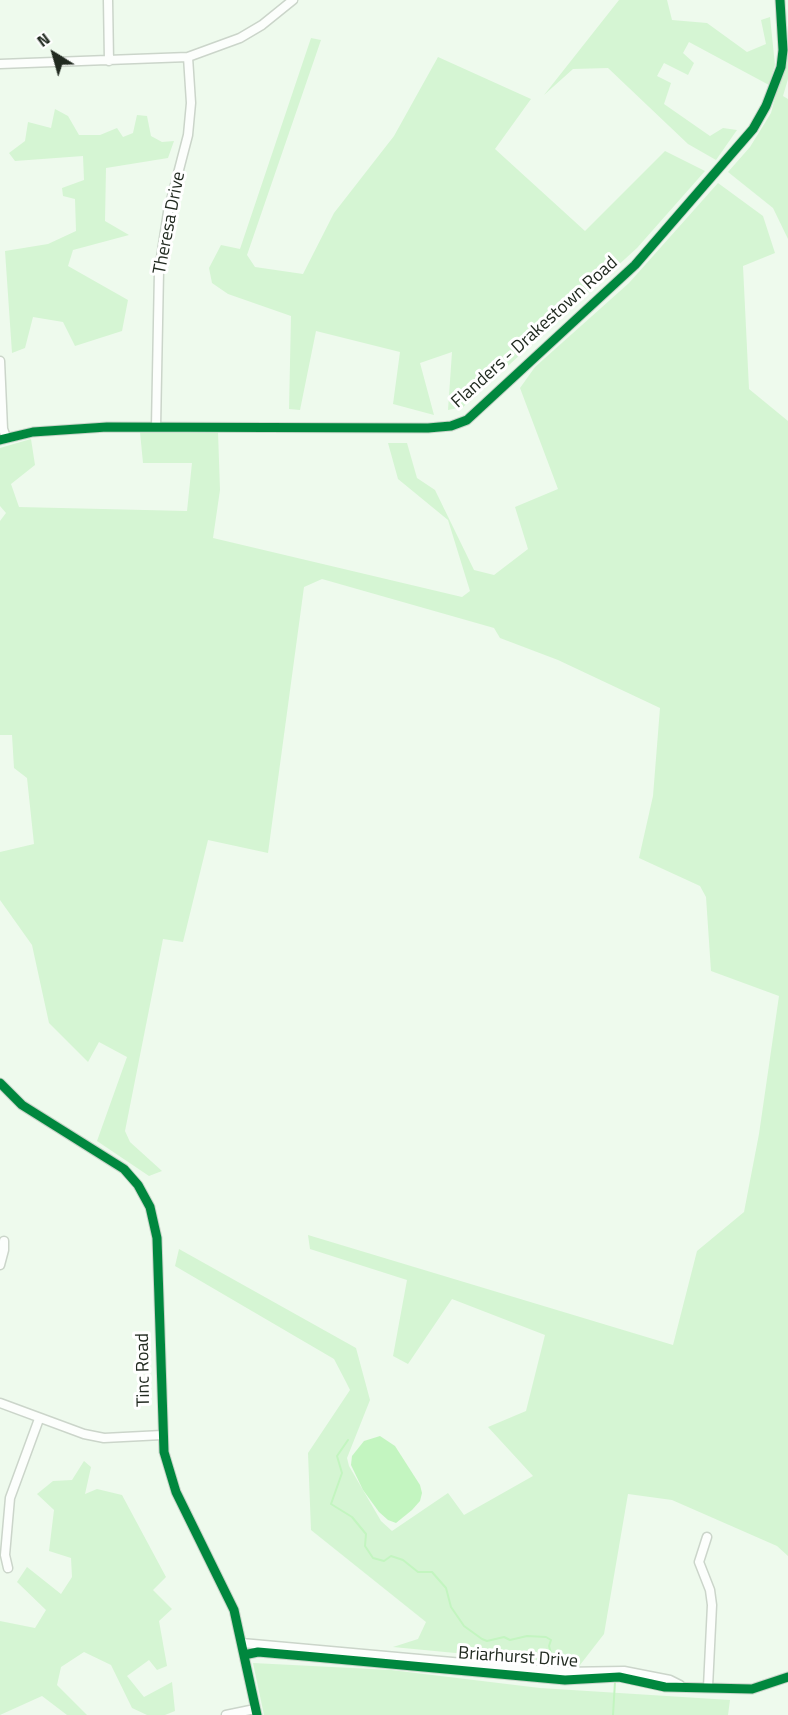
<!DOCTYPE html>
<style>
body{margin:0}
#map{position:relative;width:788px;height:1715px;overflow:hidden;background:#eefaed;font-family:"Titillium Web",sans-serif}
canvas{display:block}
.north{position:absolute;left:24px;top:24px;width:60px;height:60px;-webkit-text-stroke:4px #fff;paint-order:stroke;rotate:323deg;font-size:16px;font-weight:700;line-height:24px;text-align:center;color:#212a20}
.north::after{content:'';display:block;margin:auto;width:21px;height:27px;background:#212a20;clip-path:polygon(50% 0,100% 100%,50% 72%,0 100%)}
</style>
<div id="map">
<canvas width="788" height="1715"></canvas>
<div class="north">N</div>
</div>
<script>
const ctx = document.querySelector('canvas').getContext('2d');
ctx.lineJoin = 'round';
function fillPath(path, color) { ctx.fillStyle = color; ctx.fill(path, 'evenodd'); }
const toPath = rows => new Path2D(rows.map(r => 'M' + r).join(''));
function trace(path, color, width, dash) { ctx.strokeStyle = color; ctx.lineWidth = width; ctx.lineCap = dash ? 'butt' : 'round'; ctx.setLineDash(dash || []); ctx.stroke(path); }
function label(font, color, halo, rows, align = 'center') {
  ctx.font = font + ' "Titillium Web",sans-serif'; ctx.lineWidth = 6; ctx.setLineDash([]); ctx.textBaseline = 'middle'; ctx.strokeStyle = halo; ctx.fillStyle = color; for (const [text, x, y, turn = 0] of rows) {
    ctx.save(); ctx.translate(x, y); ctx.rotate((+turn || 0) * Math.PI / 180); ctx.textAlign = isNaN(turn) ? turn : align; if (halo) ctx.strokeText(text, 0, 0); ctx.fillText(text, 0, 0); ctx.restore();
  }
}
const green = toPath([
 [619,0,667,0,672,20,707,23,747,52,766,44,761,20,770,17,775,65,769,85,689,42,683,53,694,63,688,75,664,63,657,76,671,83,664,104,710,136,723,128,737,130,716,160,688,144,608,68,573,69,544,95],
 [311,38,321,40,247,255,255,267,303,274,334,213,394,136,438,57,531,99,495,149,585,231,665,151,705,171,637,248,463,407,448,410,452,352,420,363,434,415,393,404,400,352,316,331,300,410,289,409,291,316,228,294,212,283,209,268,221,245,240,249],
 [788,49,788,79,783,96,788,99,788,239,773,208,728,172,750,147,771,113],
 [55,109,68,116,79,135,100,135,117,128,123,137,133,133,137,115,147,116,151,136,162,142,174,141,168,158,106,168,105,221,129,235,73,250,68,266,128,300,122,331,75,346,63,322,33,317,25,348,12,353,5,251,48,244,76,231,75,199,63,196,62,188,84,180,83,156,15,161,9,153,25,141,28,122,51,128],
 [718,183,763,216,775,253,743,266,749,389,788,421,788,1556,777,1546,672,1500,628,1494,604,1634,580,1665,393,1647,418,1639,426,1622,311,1530,308,1453,350,1390,346,1382,334,1359,175,1266,179,1249,356,1348,370,1400,347,1458,349,1466,381,1521,392,1531,448,1493,464,1515,533,1476,488,1427,526,1411,545,1335,452,1299,408,1364,393,1356,407,1280,310,1249,308,1235,673,1345,697,1251,744,1212,759,1134,779,996,711,971,706,897,700,886,639,858,653,796,660,708,558,660,500,638,494,628,322,579,304,587,268,853,208,840,183,942,163,939,125,1131,130,1142,162,1171,149,1176,97,1141,127,1057,99,1042,88,1062,49,1023,32,945,0,900,0,852,34,844,27,778,14,768,12,735,0,735,0,521,6,513,0,506,0,448,31,439,35,465,11,484,19,507,187,511,192,463,143,463,140,432,218,432,220,490,213,538,462,597,470,591,448,520,398,479,388,443,407,443,417,478,435,490,474,570,494,575,528,549,515,507,558,489,520,388,535,367,629,283],
 [84,1461,91,1467,85,1494,97,1489,122,1495,166,1577,153,1590,172,1609,159,1621,167,1666,157,1670,149,1660,127,1676,144,1697,172,1682,175,1711,165,1715,147,1715,132,1708,111,1665,84,1652,61,1667,57,1685,87,1715,67,1715,42,1696,0,1715,0,1621,35,1628,46,1610,17,1582,27,1567,61,1594,72,1577,71,1558,49,1551,54,1510,37,1494,53,1481,72,1480],
 [253,1663,391,1670,540,1688,730,1700,728,1715,264,1715]
]);
const water = toPath([
 [380,1436,395,1446,420,1485,422,1493,420,1501,412,1510,396,1523,388,1520,379,1512,363,1490,351,1465,352,1456,364,1441]
]);
const stream = toPath([
 [348,1440,337,1456,342,1473,331,1504,352,1517,366,1534,365,1546,373,1558,384,1561,391,1556,403,1560,418,1572,432,1572,446,1588,451,1607,464,1626,482,1639,487,1641,504,1637,510,1640,527,1636,546,1637,551,1640,549,1646,553,1661,563,1659,579,1666],
 [613,1715,615,1682]
]);
const minor = toPath([
 [108,0,109,61],
 [0,64,188,57,240,38,262,25,293,0],
 [0,361,3,429,6,437],
 [156,427,159,271,168,212,188,135,191,103,188,57],
 [0,440,33,432,107,427,428,428,451,426,467,420,635,265,753,129,766,106,781,67,783,50,780,0],
 [0,1083,22,1105,124,1169,138,1185,150,1207,157,1238,164,1452,176,1492,234,1610,257,1715],
 [0,1265,4,1250,4,1241],
 [0,1403,84,1434,104,1438,162,1435],
 [707,1537,699,1562,710,1590,712,1605,708,1687],
 [8,1568,5,1555,10,1498,39,1419],
 [242,1643,563,1672,624,1671,670,1680,680,1685],
 [244,1655,258,1652,304,1656,565,1680,619,1677,665,1687,752,1689,788,1677],
 [226,1715,255,1709]
]);
const cycleway = toPath([
 [0,440,33,432,107,427,428,428,451,426,467,420,635,265,753,129,766,106,781,67,783,50,780,0],
 [0,1083,22,1105,124,1169,138,1185,150,1207,157,1238,164,1452,176,1492,234,1610,257,1715],
 [244,1655,258,1652,304,1656,565,1680,619,1677,665,1687,752,1689,788,1677]
]);
const streetNames = [
 ["Theresa Drive",170,223,-79],
 ["Flanders - Drakestown Road",535,333,-42],
 ["Tinc Road",144,1370,-91],
 ["Briarhurst Drive",518,1658,4]
];
fillPath(green, '#d5f5d3');
fillPath(water, '#c3f5c0');
trace(stream, '#c3f5c0', 2);
trace(minor, '#cbd5ca', 11);
trace(minor, '#fcfefc', 8);
trace(cycleway, '#00873e', 9);
label('18px', '#212a20', '#fff', streetNames);
</script>
